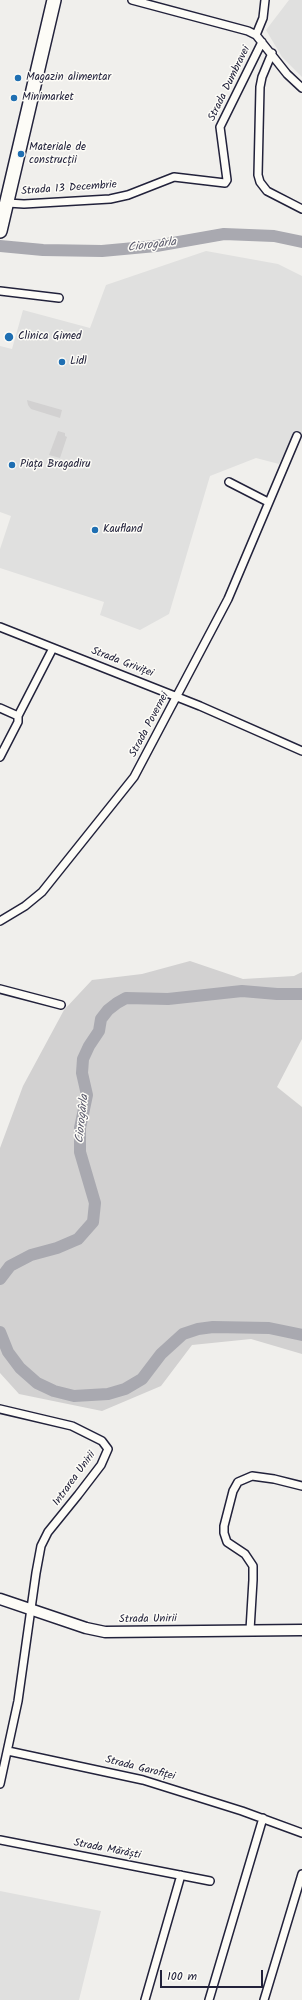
<!DOCTYPE html>
<meta charset="utf-8">
<style>
body{margin:0}
#map{position:relative;width:302px;height:2000px;overflow:hidden;background:#f0efec;font-family:Kalam,sans-serif}
canvas{display:block}
.scale{position:absolute;left:160px;top:1970px;width:103px;height:18px;box-sizing:border-box;border:2px solid #22223b;border-top:0;padding-left:5px;font-size:12px;line-height:14px;white-space:nowrap;color:#22223b;-webkit-text-stroke:3px #fdfcf7;paint-order:stroke}
</style>
<div id="map">
<canvas width="302" height="2000"></canvas>
<div class="scale">100 m</div>
</div>
<script>
const ctx = document.querySelector('canvas').getContext('2d');
ctx.lineJoin = 'round';
function fillPath(path, color) { ctx.fillStyle = color; ctx.fill(path, 'evenodd'); }
const toPath = rows => new Path2D(rows.map(r => 'M' + r).join(''));
function trace(path, color, width, dash) { ctx.strokeStyle = color; ctx.lineWidth = width; ctx.lineCap = dash ? 'butt' : 'round'; ctx.setLineDash(dash || []); ctx.stroke(path); }
function label(font, color, halo, rows, align = 'center') {
  ctx.font = font + ' Kalam,sans-serif'; ctx.lineWidth = 3; ctx.setLineDash([]); ctx.textBaseline = 'middle'; ctx.strokeStyle = halo; ctx.fillStyle = color; for (const [text, x, y, turn = 0] of rows) {
    ctx.save(); ctx.translate(x, y); ctx.rotate((+turn || 0) * Math.PI / 180); ctx.textAlign = isNaN(turn) ? turn : align; if (halo) ctx.strokeText(text, 0, 0); ctx.fillText(text, 0, 0); ctx.restore();
  }
}
const built = toPath([
 [289,0,302,0,302,77,282,57,266,30],
 [206,251,278,264,302,276,302,433,295,433,279,464,256,458,210,476,169,614,140,630,100,615,104,602,0,568,0,549,11,516,0,512,0,346,12,349,23,310,90,328,106,285],
 [0,1891,101,1911,79,2000,0,2000]
]);
const green = toPath([
 [27,400,62,410,60,418,31,409,28,405],
 [58,431,65,433,65,436,67,437,60,458,49,455],
 [190,961,243,979,294,976,302,972,302,1039,277,1087,302,1107,302,1354,251,1339,192,1345,161,1386,102,1411,19,1394,0,1373,0,1148,23,1086,64,1010,92,980,142,974]
]);
const river = toPath([
 [0,246,43,250,102,251,156,246,224,234,274,236,302,242],
 [0,1279,10,1266,31,1255,57,1248,78,1239,93,1222,95,1203,80,1152,80,1128,87,1095,82,1073,83,1059,89,1046,99,1031,101,1019,108,1010,117,1003,126,998,168,999,242,991,277,994,302,994],
 [0,1332,8,1352,20,1368,37,1383,54,1391,74,1396,108,1394,125,1389,142,1379,161,1354,183,1334,198,1329,213,1327,269,1328,302,1335]
]);
const street = toPath([
 [132,0,248,31,256,35,287,74,302,88],
 [256,35,263,18,265,0],
 [272,53,262,77,260,87,258,175,260,182,267,191,302,209],
 [7,203,24,204,110,199,128,195,174,177,225,183,227,180,220,127,262,42],
 [0,291,59,298],
 [229,482,268,502],
 [0,627,200,706,302,751],
 [0,708,18,716],
 [0,757,18,722,18,716,53,648],
 [0,921,25,906,42,892,134,777,228,599,297,436],
 [0,989,61,1005],
 [0,1409,72,1426,102,1441,108,1449,101,1465,78,1495,48,1532,41,1546,36,1573,18,1701,0,1784],
 [250,1630,253,1580,253,1566,245,1554,227,1542,224,1533,224,1526,233,1491,238,1482,252,1476,274,1479,302,1486],
 [8,1751,143,1780,242,1811,302,1833],
 [0,1840,210,1881],
 [145,2000,181,1875],
 [209,2000,263,1818],
 [264,2000,302,1874]
]);
const secondary = toPath([
 [0,1599,86,1628,105,1632,302,1630]
]);
const highway = toPath([
 [0,231,54,0]
]);
const markers = [
 [18,78,4,"#1f6fb2"],
 [14,98,4,"#1f6fb2"],
 [21,154,4,"#1f6fb2"],
 [9,337,5,"#1f6fb2"],
 [62,362,4,"#1f6fb2"],
 [12,465,4,"#1f6fb2"],
 [95,530,4,"#1f6fb2"]
];
const poiNames = [
 ["Magazin alimentar",26,78],
 ["Minimarket",22,98],
 ["Materiale de",29,148],
 ["construcții",29,161],
 ["Clinica Gimed",18,337],
 ["Lidl",70,362],
 ["Piața Bragadiru",20,465],
 ["Kaufland",103,530]
];
const streetNames = [
 ["Strada Dumbravei",230,84,-64],
 ["Strada 13 Decembrie",69,189,-4],
 ["Strada Griviței",122,663,21],
 ["Strada Povernei",150,725,-62],
 ["Intrarea Unirii",75,1479,-54],
 ["Strada Unirii",148,1620,-1],
 ["Strada Garofiței",140,1769,14],
 ["Strada Mărăști",107,1850,11]
];
const waterNames = [
 ["Ciorogârla",152,246,-7],
 ["Ciorogârla",83,1119,-84]
];
fillPath(built, '#e0e0df');
fillPath(green, '#d2d1d1');
trace(river, '#a9a9b0', 12);
trace(street, '#22223b', 10);
trace(secondary, '#22223b', 13);
trace(highway, '#22223b', 16);
trace(street, '#fdfcf7', 7);
trace(secondary, '#fdfcf7', 10);
trace(highway, '#fdfcf7', 13);
for (const [x, y, r, color] of markers) { const dot = new Path2D(); dot.arc(x, y, r, 0, 2 * Math.PI); ctx.fillStyle = color; ctx.fill(dot); trace(dot, '#fdfcf7', 1.5); }
label('11px', '#22223b', '#fdfcf7', poiNames, 'left');
label('11px', '#22223b', '#fdfcf7', streetNames);
label('italic 12px', '#58586a', '#fdfcf7', waterNames);
</script>
